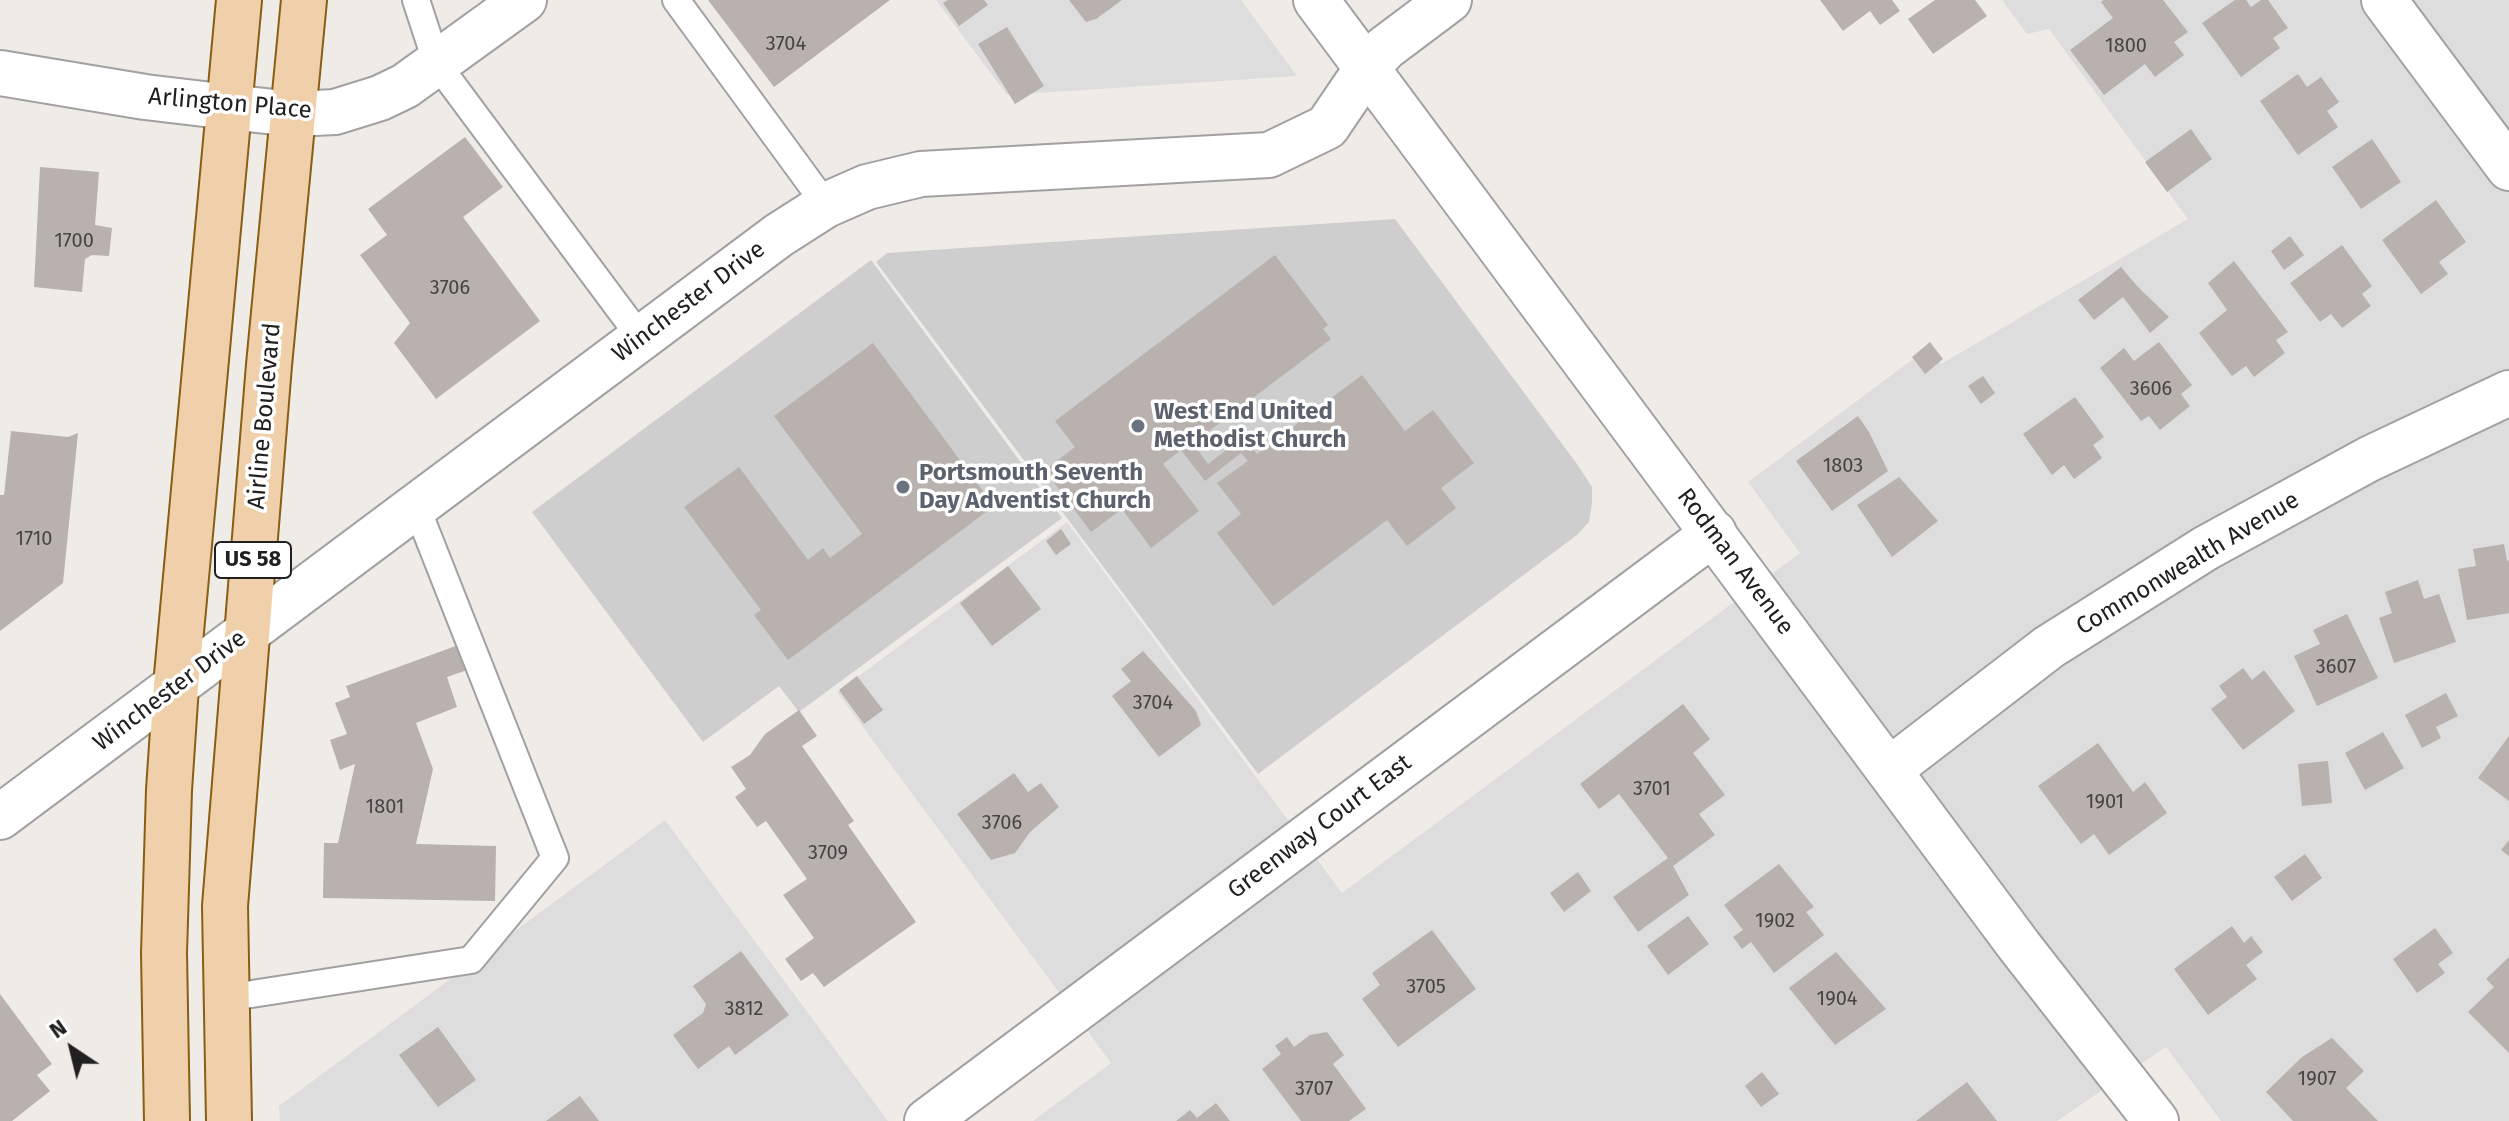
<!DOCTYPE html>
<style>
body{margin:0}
#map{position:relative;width:2509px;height:1121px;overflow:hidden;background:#efece7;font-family:"Fira Sans",sans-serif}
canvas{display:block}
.north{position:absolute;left:32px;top:1009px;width:80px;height:80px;-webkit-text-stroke:6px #fff;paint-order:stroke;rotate:325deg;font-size:22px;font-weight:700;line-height:32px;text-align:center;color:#202020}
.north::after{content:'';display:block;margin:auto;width:28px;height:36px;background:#202020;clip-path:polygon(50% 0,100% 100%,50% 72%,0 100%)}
</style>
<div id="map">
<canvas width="2509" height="1121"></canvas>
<div class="north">N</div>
</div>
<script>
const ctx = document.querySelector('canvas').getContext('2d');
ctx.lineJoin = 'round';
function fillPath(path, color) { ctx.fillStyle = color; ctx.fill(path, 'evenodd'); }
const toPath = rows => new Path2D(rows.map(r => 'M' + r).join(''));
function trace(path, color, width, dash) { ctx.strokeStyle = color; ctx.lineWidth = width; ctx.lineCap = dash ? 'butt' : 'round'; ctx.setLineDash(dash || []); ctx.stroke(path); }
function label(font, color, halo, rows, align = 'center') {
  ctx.font = font + ' "Fira Sans",sans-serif'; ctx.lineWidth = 7; ctx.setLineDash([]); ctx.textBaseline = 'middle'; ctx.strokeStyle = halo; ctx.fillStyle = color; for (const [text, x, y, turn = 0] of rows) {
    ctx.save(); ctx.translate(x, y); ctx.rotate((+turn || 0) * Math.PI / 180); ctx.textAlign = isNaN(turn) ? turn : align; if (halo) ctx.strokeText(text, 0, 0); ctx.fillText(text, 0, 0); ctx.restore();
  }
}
const residential = toPath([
 [936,0,1241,0,1297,76,1007,95],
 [2002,0,2509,0,2509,1121,2221,1121,2166,1047,2057,1121,1033,1121,1111,1063,837,692,1067,522,1342,893,1800,553,1748,482,1928,348,1941,364,2188,219,2049,29,2027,34],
 [665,820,888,1121,280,1121,279,1106]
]);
const religious = toPath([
 [1395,219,1577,464,1592,487,1592,503,1589,522,1577,535,1258,774,876,262,887,253],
 [871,260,1062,518,799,712,779,686,703,742,532,512]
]);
const building = toPath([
 [708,0,890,0,774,87],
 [948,0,984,0,988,5,959,26,943,3],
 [1069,0,1122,0,1096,19,1086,22],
 [1820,0,1892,0,1900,11,1880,25,1870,11,1843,31],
 [1935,0,1975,0,1987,16,1933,54,1908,19],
 [2104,0,2163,0,2188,32,2174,42,2184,55,2155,77,2145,64,2104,95,2070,50,2113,18,2101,2],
 [2235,0,2246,0,2251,7,2261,0,2268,0,2288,28,2273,38,2280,48,2241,77,2202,23],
 [1007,27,1044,86,1015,104,978,44],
 [2298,74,2307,87,2321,77,2339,102,2327,111,2338,127,2298,155,2260,101],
 [2191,129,2212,159,2167,192,2145,162],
 [465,137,503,187,463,217,540,321,436,399,394,343,410,323,360,255,387,235,368,209],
 [2372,139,2401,182,2361,209,2332,167],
 [40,167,99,172,95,225,112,228,109,256,92,255,85,259,82,292,34,287],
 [2436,200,2466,242,2439,262,2448,274,2421,294,2382,240],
 [2290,236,2304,255,2284,270,2271,251],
 [2342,245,2372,286,2362,294,2371,306,2342,328,2331,314,2320,322,2290,283],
 [1275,255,1328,325,1323,329,1331,339,1193,443,1208,464,1244,437,1257,454,1362,375,1405,431,1433,410,1474,463,1441,488,1456,508,1407,546,1387,520,1273,606,1217,533,1241,514,1217,483,1248,461,1241,453,1205,481,1181,450,1163,464,1199,511,1151,548,1122,509,1091,532,1045,470,1075,447,1055,421],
 [2234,261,2288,332,2276,340,2285,353,2254,377,2246,366,2232,376,2199,333,2227,310,2208,283],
 [2121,267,2137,286,2169,317,2150,333,2123,297,2094,320,2078,300],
 [1930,342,1943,359,1925,374,1912,357],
 [2159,342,2192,385,2181,394,2190,406,2160,430,2149,416,2141,421,2100,368,2124,348,2134,361],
 [873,343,994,506,788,660,754,615,761,610,684,507,739,467,808,560,823,548,830,558,862,534,774,416],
 [1983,376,1995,393,1981,404,1968,386],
 [2075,397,2104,437,2093,445,2102,458,2074,479,2064,465,2052,475,2023,434],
 [1858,416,1869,432,1888,471,1832,511,1796,461],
 [11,431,68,437,78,433,63,583,0,631,0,495,4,495],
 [1899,477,1938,521,1892,557,1857,505],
 [1061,529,1071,544,1056,555,1046,541],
 [2504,544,2507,561,2509,560,2509,613,2467,620,2458,569,2476,566,2473,549],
 [1008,566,1041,609,992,646,960,603],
 [2418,580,2424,599,2439,594,2456,642,2394,663,2379,618,2392,613,2385,592],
 [2347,614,2378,678,2317,706,2294,656,2320,644,2313,630],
 [464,643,473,668,447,677,457,707,416,723,433,769,416,844,496,846,495,901,323,898,324,843,338,843,355,764,340,770,330,740,347,734,335,703,350,697,346,686],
 [1143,651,1196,711,1201,725,1159,757,1112,696,1131,681,1121,669],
 [2243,668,2252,680,2264,670,2295,711,2243,750,2211,709,2227,697,2219,686],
 [857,676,883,710,864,724,839,690],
 [2446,693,2458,716,2436,727,2441,738,2422,748,2405,715],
 [1683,704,1710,739,1693,753,1725,795,1699,814,1715,835,1673,866,1689,895,1638,932,1613,897,1668,858,1619,794,1599,809,1580,784],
 [799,710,817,736,802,746,854,821,848,825,916,922,824,987,813,973,801,981,785,959,814,938,783,895,807,879,766,821,757,827,735,797,746,789,731,767,750,755,765,734],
 [2383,732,2404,768,2365,790,2345,753],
 [2509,736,2509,801,2478,778],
 [2098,743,2133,792,2145,782,2167,813,2109,855,2094,834,2081,844,2038,786],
 [2328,761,2332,803,2302,806,2298,764],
 [1014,773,1028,792,1041,783,1059,807,1030,832,1015,853,991,860,957,814],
 [2509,840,2509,856,2501,850],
 [2305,854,2322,878,2292,901,2274,877],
 [1779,864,1814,907,1806,912,1824,935,1774,973,1751,942,1742,949,1733,937,1743,930,1724,905],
 [1578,872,1591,891,1564,912,1550,893],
 [1688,916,1709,944,1668,975,1647,946],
 [2232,926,2244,943,2251,936,2263,952,2246,965,2257,979,2208,1015,2174,969],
 [2435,928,2453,953,2438,964,2445,973,2417,993,2393,959],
 [1432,930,1476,989,1398,1047,1362,999,1380,985,1372,973],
 [741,951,789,1015,735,1055,729,1046,698,1069,673,1035,703,1013,706,1004,693,986],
 [1836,952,1886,1009,1835,1045,1789,988],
 [2509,957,2509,1053,2468,1012,2494,987,2486,979],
 [0,994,52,1064,37,1075,50,1091,12,1121,0,1121],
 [438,1027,476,1080,438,1107,399,1055],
 [1327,1032,1344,1055,1333,1064,1366,1109,1349,1121,1301,1121,1262,1069,1281,1054,1275,1046,1287,1037,1294,1047,1310,1035],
 [2332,1038,2364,1071,2346,1088,2378,1121,2293,1121,2266,1092,2302,1057],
 [1762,1072,1779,1094,1761,1107,1745,1086],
 [1967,1082,1997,1121,1916,1121],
 [580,1096,599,1121,546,1121],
 [1216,1103,1230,1121,1176,1121,1190,1110,1197,1118]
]);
const service = toPath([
 [416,0,437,64,641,338],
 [676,0,826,205],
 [226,998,471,960,555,858,416,506]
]);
const minor = toPath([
 [2384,0,2509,168],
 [0,73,145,97,229,107,293,114,335,112,380,98,405,86,524,0],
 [1889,770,2049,647,2206,548,2369,459,2509,393],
 [0,817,779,235,826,205,867,187,921,174,1269,155,1327,127,1367,68,1385,48,1449,0],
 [927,1121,1714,533]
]);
const tertiary = toPath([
 [1316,0,2020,947,2156,1121]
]);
const primary = toPath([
 [167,1121,164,953,169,790,176,686,239,0],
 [229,1121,225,906,269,365,304,0]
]);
const markers = [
 [1138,426,8,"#6b7280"],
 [903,487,8,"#6b7280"]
];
const numberNames = [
 ["3704",786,44],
 ["1800",2126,46],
 ["1700",74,241],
 ["3706",450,288],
 ["3606",2151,389],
 ["1803",1843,466],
 ["1710",34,539],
 ["3607",2336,667],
 ["3704",1153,703],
 ["3701",1652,789],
 ["1901",2105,802],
 ["1801",385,807],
 ["3706",1002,823],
 ["3709",828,853],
 ["1902",1775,921],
 ["3705",1426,987],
 ["1904",1837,999],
 ["3812",744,1009],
 ["1907",2317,1079],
 ["3707",1314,1089]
];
const shields = [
 [253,560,76]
];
const shieldNames = [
 ["US 58",253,560]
];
const streetNames = [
 ["Arlington Place",230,104,5],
 ["Winchester Drive",689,302,-37],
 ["Airline Boulevard",265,416,-85],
 ["Rodman Avenue",1735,562,53],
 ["Commonwealth Avenue",2188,564,-31],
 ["Winchester Drive",170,691,-37],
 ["Greenway Court East",1320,827,-37]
];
const worshipNames = [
 ["West End United",1154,412],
 ["Methodist Church",1154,440],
 ["Portsmouth Seventh",919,473],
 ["Day Adventist Church",919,501]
];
fillPath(residential, '#dedddd');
fillPath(religious, '#cecece');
fillPath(building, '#b8b1ad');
trace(service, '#a1a1a1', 30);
trace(minor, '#a1a1a1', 48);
trace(tertiary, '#a1a1a1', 48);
trace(primary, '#885e13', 48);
trace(service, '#fff', 26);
trace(minor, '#fff', 44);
trace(tertiary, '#fff', 44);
trace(primary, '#f0d0ab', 44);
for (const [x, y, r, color] of markers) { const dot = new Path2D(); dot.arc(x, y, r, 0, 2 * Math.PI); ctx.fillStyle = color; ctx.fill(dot); trace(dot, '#fff', 3); }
label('20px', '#464443', null, numberNames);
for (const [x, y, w] of shields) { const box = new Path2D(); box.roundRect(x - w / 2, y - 18, w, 36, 6); ctx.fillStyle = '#fff'; ctx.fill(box); trace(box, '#202020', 2); }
label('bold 22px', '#202020', null, shieldNames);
label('24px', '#202020', '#fff', streetNames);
label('bold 24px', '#5b616d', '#fff', worshipNames, 'left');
</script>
